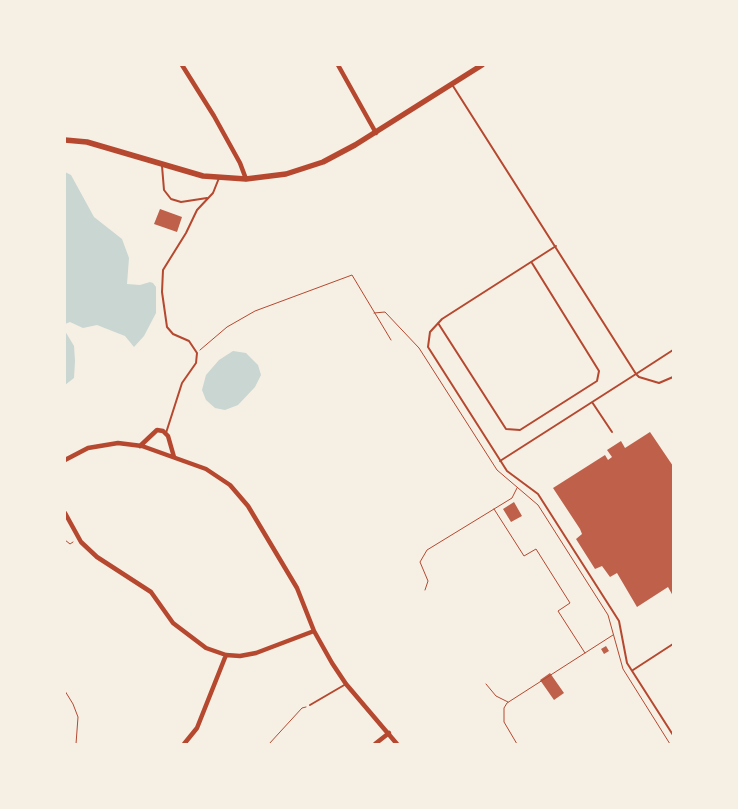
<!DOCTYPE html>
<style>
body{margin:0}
#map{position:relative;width:738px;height:809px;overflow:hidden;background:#f6efe4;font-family:Jost,sans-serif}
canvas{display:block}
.frame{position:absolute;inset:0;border:66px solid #f6efe4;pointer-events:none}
</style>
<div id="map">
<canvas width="738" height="809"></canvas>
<div class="frame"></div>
</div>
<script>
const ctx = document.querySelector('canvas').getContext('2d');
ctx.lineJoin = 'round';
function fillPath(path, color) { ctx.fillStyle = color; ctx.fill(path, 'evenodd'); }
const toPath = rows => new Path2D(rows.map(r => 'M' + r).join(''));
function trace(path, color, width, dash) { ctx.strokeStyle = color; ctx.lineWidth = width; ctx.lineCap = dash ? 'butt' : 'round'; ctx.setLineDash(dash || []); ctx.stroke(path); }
const water = toPath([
 [65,172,71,175,94,217,122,239,129,258,127,284,140,285,150,282,153,283,156,287,156,313,144,336,134,347,125,336,97,325,83,328,70,322,65,324],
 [65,331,74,346,75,361,74,378,65,385],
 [233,351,246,353,258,365,261,375,255,387,238,405,225,410,215,408,206,400,202,390,206,375,219,360]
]);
const building = toPath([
 [160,209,182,217,177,232,154,224],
 [650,432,673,466,673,596,668,587,637,607,617,573,610,577,602,566,595,569,576,539,582,534,580,529,553,488,605,455,608,460,612,457,607,450,621,441,625,448],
 [514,502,522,516,511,522,503,509],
 [606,646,609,651,604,654,601,649],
 [550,673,564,693,554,700,540,680]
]);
const path = toPath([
 [374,313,385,312,419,348,497,470,538,505,608,615,623,669,670,744],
 [200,350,227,327,255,311,352,275,391,340],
 [494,509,524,556,536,549,570,603,558,611,585,653],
 [65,540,70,544,73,542],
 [425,590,428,581,420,562,427,550,512,498,517,488],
 [486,684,496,696,508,702],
 [65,691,73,704,78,717,76,744],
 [269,744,302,708,306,707],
 [517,744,504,722,504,708,507,703,613,635]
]);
const service = toPath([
 [453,86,636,374,673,350],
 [162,166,164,190,171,199,181,202,207,198],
 [556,246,442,319,430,332,428,347,507,471,538,494,619,621,627,663,673,735],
 [438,323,506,429,520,430,597,381,599,371,532,263],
 [592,402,612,432],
 [166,433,182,383,196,363,197,353,189,341,173,334,167,327,162,292,163,270,186,233,197,210,213,193,219,178],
 [500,461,636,374,639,377,659,383,673,377],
 [633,670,673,644],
 [310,705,346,684]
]);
const minor = toPath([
 [182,65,214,116,240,163,246,179],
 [338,65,376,133],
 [140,446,157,430,163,431,168,436,174,457],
 [65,460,88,448,118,443,142,446,206,469,230,485,248,506,297,588,314,631,332,663,346,684,397,744],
 [65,513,81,542,97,557,151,592,173,623,206,648,226,655,240,656,256,653,314,631],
 [184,744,197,728,226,655],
 [375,744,389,733]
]);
const secondary = toPath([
 [65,140,87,142,203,176,246,179,286,174,323,162,355,145,482,65]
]);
fillPath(water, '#c9d6d2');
fillPath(building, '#bf614a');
trace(path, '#b5482f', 1);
trace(service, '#b5482f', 2);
trace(minor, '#b5482f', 4.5);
trace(secondary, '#b5482f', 5.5);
</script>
